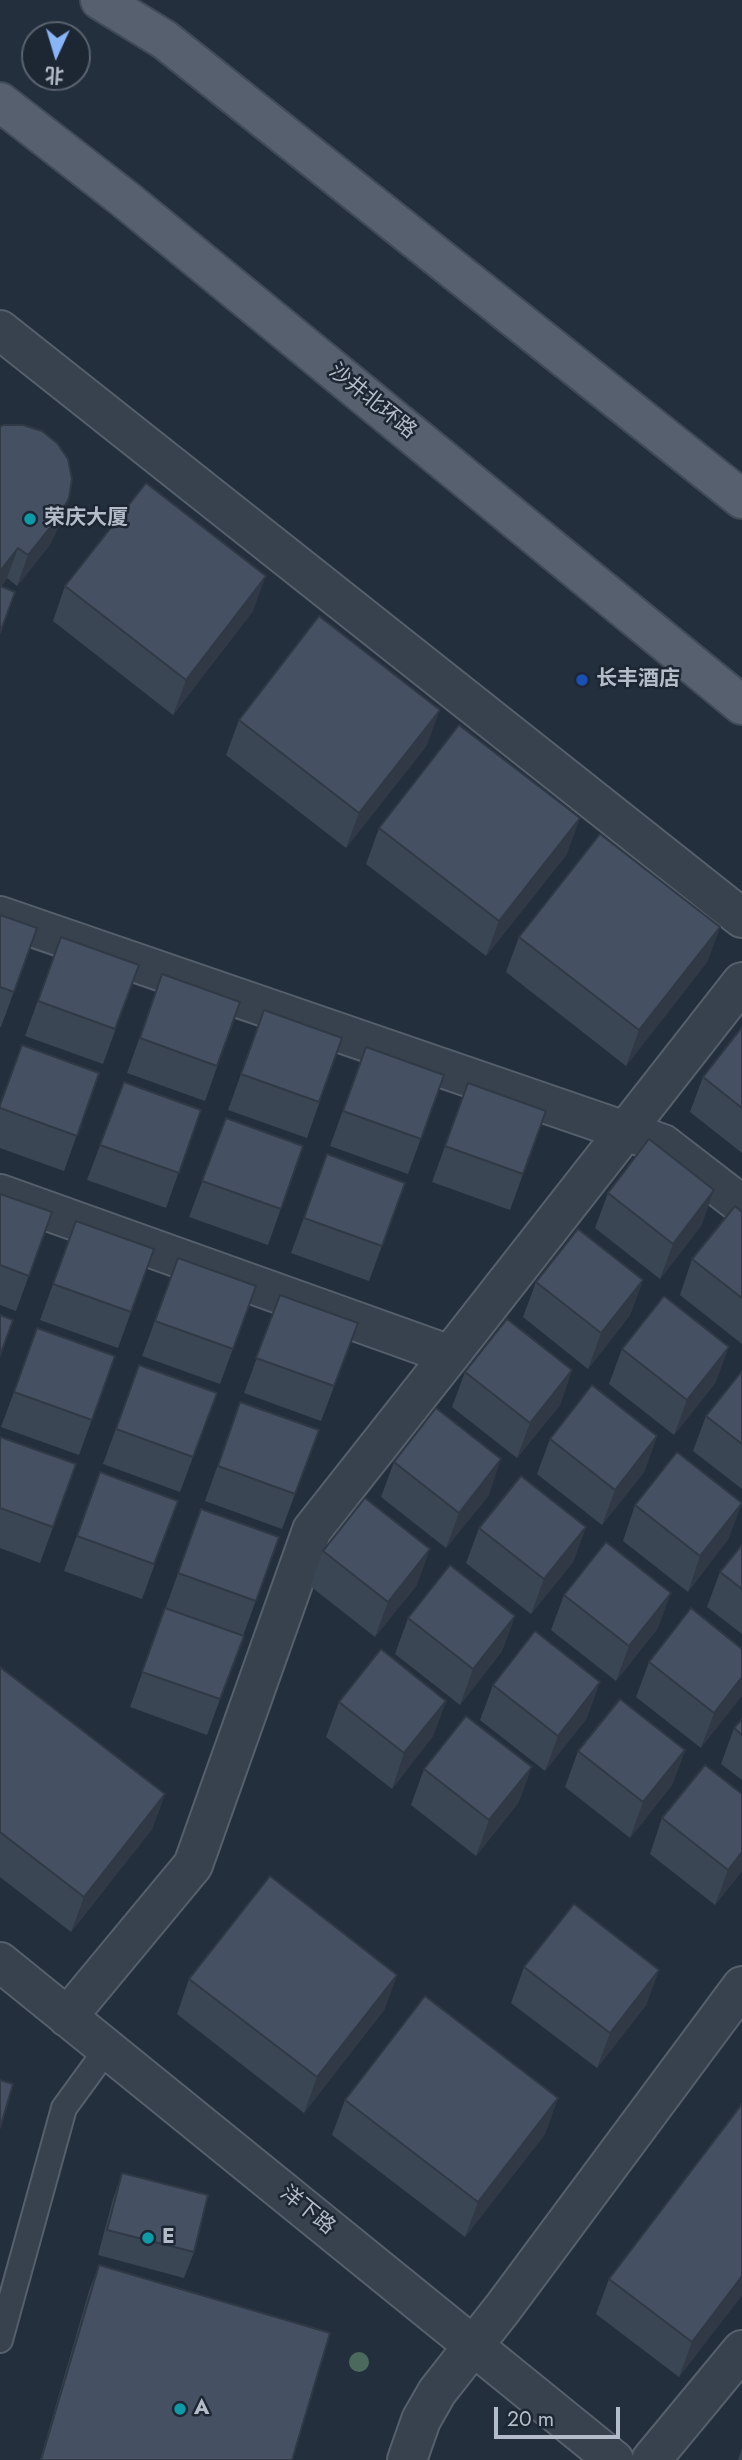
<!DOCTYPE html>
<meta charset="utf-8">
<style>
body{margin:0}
#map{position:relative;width:742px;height:2460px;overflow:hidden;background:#242f3e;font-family:Jost,"Noto Sans SC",sans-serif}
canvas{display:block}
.north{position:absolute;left:21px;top:21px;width:70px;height:70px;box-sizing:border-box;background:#1d2633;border:2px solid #59626f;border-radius:50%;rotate:184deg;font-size:19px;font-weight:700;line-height:28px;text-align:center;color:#b4bcc9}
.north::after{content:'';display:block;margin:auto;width:24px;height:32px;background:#8ab4f8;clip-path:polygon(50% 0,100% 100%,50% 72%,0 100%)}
.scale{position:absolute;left:494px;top:2407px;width:126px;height:32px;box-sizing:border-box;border:4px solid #b4bcc9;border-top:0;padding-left:9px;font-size:21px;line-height:24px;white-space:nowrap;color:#b4bcc9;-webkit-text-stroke:5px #1d2633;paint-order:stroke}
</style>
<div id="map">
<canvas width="742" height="2460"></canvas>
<div class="north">北</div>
<div class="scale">20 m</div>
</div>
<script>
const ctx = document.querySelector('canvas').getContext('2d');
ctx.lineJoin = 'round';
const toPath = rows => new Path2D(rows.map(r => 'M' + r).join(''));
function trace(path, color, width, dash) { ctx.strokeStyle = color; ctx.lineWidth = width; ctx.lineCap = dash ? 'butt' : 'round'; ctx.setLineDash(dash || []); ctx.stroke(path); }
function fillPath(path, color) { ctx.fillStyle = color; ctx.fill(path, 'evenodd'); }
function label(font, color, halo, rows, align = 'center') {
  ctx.font = font + ' Jost,"Noto Sans SC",sans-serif'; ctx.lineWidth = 5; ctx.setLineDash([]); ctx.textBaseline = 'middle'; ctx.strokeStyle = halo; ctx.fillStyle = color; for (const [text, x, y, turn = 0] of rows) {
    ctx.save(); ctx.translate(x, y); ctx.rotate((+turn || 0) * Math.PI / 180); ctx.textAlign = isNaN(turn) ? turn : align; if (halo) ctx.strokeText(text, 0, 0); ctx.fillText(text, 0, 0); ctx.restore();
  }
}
const lane = toPath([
 [0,2340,64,2108,107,2049]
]);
const street = toPath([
 [0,330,742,918],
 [0,916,663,1144,742,1205],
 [0,1194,450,1355,742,982],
 [0,1962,614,2460],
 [67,2017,193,1865,312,1530,450,1355],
 [407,2460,421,2420,437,2392,503,2308,742,1986],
 [651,2460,742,2350]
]);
const primary = toPath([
 [100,0,165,40,742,499],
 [0,102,126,200,742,705]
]);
const trees = [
 [359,2362]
];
const wall = toPath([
 [0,427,69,498,58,528,49,546,17,586,7,578,1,587],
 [65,586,253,611,173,715,53,621],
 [239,720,427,745,346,848,226,755],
 [379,828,567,854,486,956,366,864],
 [0,915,37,928,1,1027,0,1027],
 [720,927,707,962,626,1066,506,972,519,937],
 [61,937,139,965,103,1064,25,1036],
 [162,974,240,1002,205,1101,127,1073],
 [264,1010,342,1038,307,1138,228,1110],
 [742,1027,742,1153,690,1112,703,1077],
 [366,1047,444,1075,408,1174,330,1146],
 [99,1073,64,1171,0,1148,0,1105],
 [124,1082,201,1110,166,1208,87,1180],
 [468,1083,546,1111,510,1210,432,1182],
 [226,1118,303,1146,268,1245,189,1217],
 [327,1154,405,1183,369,1281,291,1253],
 [714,1190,701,1226,660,1279,595,1228,608,1193],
 [0,1194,52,1212,16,1311,0,1305],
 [742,1212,742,1344,680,1295,692,1259],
 [76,1221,154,1249,118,1348,40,1320],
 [178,1258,256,1286,220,1384,142,1356],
 [643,1280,630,1315,588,1369,523,1317,536,1282],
 [280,1295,358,1323,321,1421,244,1393],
 [622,1349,716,1382,674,1435,609,1384],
 [115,1356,79,1455,1,1427,14,1392],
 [139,1365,217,1393,180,1492,103,1464],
 [572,1370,560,1405,517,1458,452,1407,465,1372],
 [742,1371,742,1489,693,1451,706,1416],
 [240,1402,319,1430,282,1529,205,1501],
 [657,1436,644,1472,602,1525,537,1474,550,1439],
 [0,1437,76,1464,40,1563,0,1548],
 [394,1462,489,1495,446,1548,381,1497],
 [100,1472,178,1501,142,1599,64,1571],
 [635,1505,729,1538,688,1592,623,1541],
 [201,1509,279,1537,207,1735,130,1707],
 [586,1527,573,1562,531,1614,466,1563,479,1528],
 [742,1545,742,1634,707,1607,720,1572],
 [323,1551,417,1585,375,1637,310,1586],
 [564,1595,658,1628,616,1681,551,1630],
 [515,1616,502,1651,460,1705,395,1654,408,1618],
 [742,1649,701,1748,636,1697,649,1662],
 [0,1667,165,1794,152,1829,71,1932,0,1877],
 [493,1685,587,1718,545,1771,480,1720],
 [446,1701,433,1736,392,1789,326,1737,339,1702],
 [742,1719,742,1780,721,1764,734,1728],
 [685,1750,672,1785,630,1838,565,1787,578,1751],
 [424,1769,519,1802,476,1856,411,1805],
 [742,1794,742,1871,715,1905,650,1854,662,1818],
 [524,1967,659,1970,646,2005,597,2068,511,2003],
 [397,1975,384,2010,304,2113,177,2014,189,1979],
 [558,2098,545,2134,465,2237,332,2135,345,2100],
 [122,2173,194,2252,184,2278,98,2255,113,2199],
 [99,2265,292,2460,40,2460,89,2291],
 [609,2279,742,2295,679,2377,596,2314],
 [742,2448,742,2460,738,2460]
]);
const shadedWall = toPath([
 [69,498,58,528,49,546,17,586,28,555],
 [18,548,7,578,0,587,0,571],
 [266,576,253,611,173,715,186,680],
 [440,710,427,745,346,848,359,813],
 [580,818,567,854,486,956,499,921],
 [720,927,707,962,626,1066,639,1030],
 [714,1190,701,1226,660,1279,673,1244],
 [643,1280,630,1315,588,1369,601,1333],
 [729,1347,716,1382,674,1435,687,1400],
 [572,1370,560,1405,517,1458,530,1423],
 [657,1436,644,1472,602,1525,615,1490],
 [501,1459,489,1495,446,1548,459,1513],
 [742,1503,729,1538,688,1592,700,1556],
 [586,1527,573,1562,531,1614,544,1579],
 [430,1549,417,1585,375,1637,388,1602],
 [671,1593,658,1628,616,1681,629,1646],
 [515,1616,502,1651,460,1705,473,1669],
 [742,1677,742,1696,701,1748,714,1713],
 [600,1682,587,1718,545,1771,558,1736],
 [446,1701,433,1736,392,1789,404,1753],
 [685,1750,672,1785,630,1838,643,1802],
 [532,1767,519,1802,476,1856,489,1820],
 [165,1794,152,1829,71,1932,84,1897],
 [742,1852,742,1871,715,1905,728,1870],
 [659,1970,646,2005,597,2068,610,2033],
 [397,1975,384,2010,304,2113,317,2077],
 [558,2098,545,2134,465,2237,478,2202],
 [742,2276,742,2295,679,2377,692,2342]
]);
const building = toPath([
 [3,425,23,425,42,431,57,443,68,459,72,479,69,498,60,515,28,555,18,548,0,571,0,427,3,425],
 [146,483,266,576,186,680,65,586,146,483],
 [0,586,15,592,0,633,0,586],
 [319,616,440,710,359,813,239,720,319,616],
 [459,725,580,818,499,921,379,828,459,725],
 [600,834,720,927,639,1030,519,937,600,834],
 [0,915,37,928,14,992,0,987,0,915],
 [61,937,139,965,115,1029,38,1001,61,937],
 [162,974,240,1002,217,1066,140,1038,162,974],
 [264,1010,342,1038,319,1102,241,1074,264,1010],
 [742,1027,742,1108,703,1077,742,1027],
 [22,1045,99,1073,77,1136,0,1108,0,1105,22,1045],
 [366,1047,444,1075,421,1139,343,1111,366,1047],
 [124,1082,201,1110,179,1173,100,1145,124,1082],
 [468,1083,546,1111,523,1174,445,1146,468,1083],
 [226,1118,303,1146,281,1209,202,1181,226,1118],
 [649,1139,714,1190,673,1244,608,1193,649,1139],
 [327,1154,405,1183,382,1246,304,1218,327,1154],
 [0,1194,52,1212,29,1276,0,1265,0,1194],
 [735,1206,742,1212,742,1298,692,1259,735,1206],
 [76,1221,154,1249,131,1312,53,1284,76,1221],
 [578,1229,643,1280,601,1333,536,1282,578,1229],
 [178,1258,256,1286,233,1349,155,1321,178,1258],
 [280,1295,358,1323,334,1386,256,1358,280,1295],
 [664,1296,729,1347,687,1400,622,1349,664,1296],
 [0,1315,13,1320,0,1356,0,1315],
 [507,1319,572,1370,530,1423,465,1372,507,1319],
 [37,1328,115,1356,92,1420,14,1392,37,1328],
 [139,1365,217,1393,193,1457,116,1429,139,1365],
 [742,1371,742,1444,706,1416,742,1371],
 [592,1385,657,1436,615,1490,550,1439,592,1385],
 [240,1402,319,1430,295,1494,218,1466,240,1402],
 [436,1408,501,1459,459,1513,394,1462,436,1408],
 [0,1437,76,1464,53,1527,0,1508,0,1437],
 [677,1452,742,1503,700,1556,635,1505,677,1452],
 [100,1472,178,1501,154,1564,77,1536,100,1472],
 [521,1476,586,1527,544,1579,479,1528,521,1476],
 [365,1498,430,1549,388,1602,323,1551,365,1498],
 [201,1509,279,1537,256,1601,178,1573,201,1509],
 [606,1542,671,1593,629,1646,564,1595,606,1542],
 [742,1545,742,1589,720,1572,742,1545],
 [450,1565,515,1616,473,1669,408,1618,450,1565],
 [165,1608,244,1636,220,1699,142,1672,165,1608],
 [691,1608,742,1649,742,1677,714,1713,649,1662,691,1608],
 [535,1631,600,1682,558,1736,493,1685,535,1631],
 [381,1649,446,1701,404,1753,339,1702,381,1649],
 [0,1667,165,1794,84,1897,0,1832,0,1667],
 [620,1699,685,1750,643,1802,578,1751,620,1699],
 [466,1716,532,1767,489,1820,424,1769,466,1716],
 [742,1719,742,1735,734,1728,742,1719],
 [705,1765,742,1794,742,1852,728,1870,662,1818,705,1765],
 [270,1876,397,1975,317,2077,189,1979,270,1876],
 [574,1904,659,1970,610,2033,524,1967,574,1904],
 [425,1996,558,2098,478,2202,345,2100,425,1996],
 [0,2080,13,2084,0,2128,0,2080],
 [742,2104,742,2276,692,2342,609,2279,742,2104],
 [122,2173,208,2195,194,2252,107,2230,122,2173],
 [99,2265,330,2333,292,2460,41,2460,99,2265]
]);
const markers = [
 [30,519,7,"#0f9aa8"],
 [582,680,7,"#1a4fb4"],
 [148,2238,7,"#0f9aa8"],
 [180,2409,7,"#0f9aa8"]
];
const streetNames = [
 ["沙井北环路",372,402,39],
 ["洋下路",307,2211,39]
];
const poiNames = [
 ["荣庆大厦",44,519],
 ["长丰酒店",596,680],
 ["E",162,2238],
 ["A",194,2409]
];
trace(lane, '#565f6c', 28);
trace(street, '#565f6c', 42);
trace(primary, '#414a57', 42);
trace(lane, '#38414e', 24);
trace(street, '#38414e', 38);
trace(primary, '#56606e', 38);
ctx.fillStyle = '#4b6a5d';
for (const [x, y] of trees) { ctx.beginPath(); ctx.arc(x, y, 10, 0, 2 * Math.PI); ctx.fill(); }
fillPath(wall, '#3b4654');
fillPath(shadedWall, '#303945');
fillPath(building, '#455162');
trace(building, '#303945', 2);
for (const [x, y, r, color] of markers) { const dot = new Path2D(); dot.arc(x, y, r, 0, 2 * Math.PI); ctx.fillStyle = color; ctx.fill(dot); trace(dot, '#1d2633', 2.5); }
label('21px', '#b4bcc9', '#1d2633', streetNames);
label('bold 21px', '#b4bcc9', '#1d2633', poiNames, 'left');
</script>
